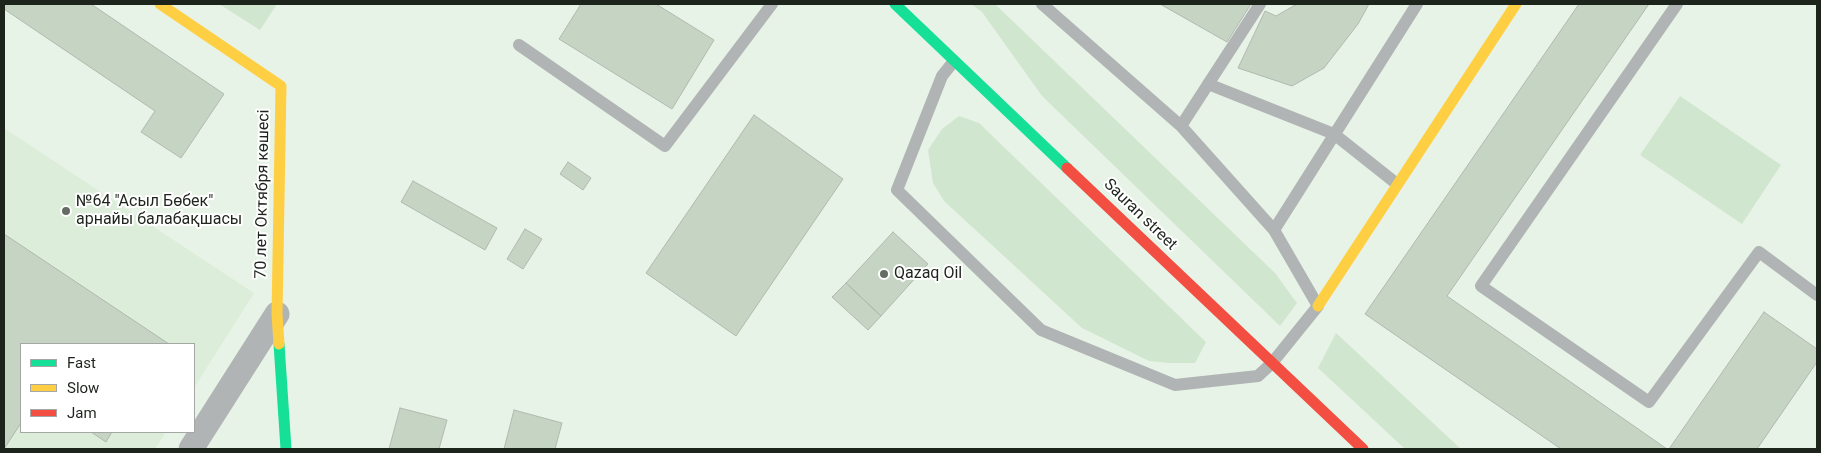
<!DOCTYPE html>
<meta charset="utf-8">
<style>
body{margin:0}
#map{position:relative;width:1821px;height:453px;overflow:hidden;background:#e8f3e7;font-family:Roboto,sans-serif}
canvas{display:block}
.frame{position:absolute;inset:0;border:5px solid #1d241c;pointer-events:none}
.legend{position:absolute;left:20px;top:343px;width:175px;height:90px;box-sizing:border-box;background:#fff;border:1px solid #a5a7a4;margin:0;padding:6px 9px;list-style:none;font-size:15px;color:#1d241c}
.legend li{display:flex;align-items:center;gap:10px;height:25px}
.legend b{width:25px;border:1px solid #a5a7a4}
</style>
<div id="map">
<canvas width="1821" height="453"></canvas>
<div class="frame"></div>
<ul class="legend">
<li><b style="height:6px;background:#16e098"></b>Fast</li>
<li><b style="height:6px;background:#ffcf43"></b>Slow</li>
<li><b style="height:6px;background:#f24e42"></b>Jam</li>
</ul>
</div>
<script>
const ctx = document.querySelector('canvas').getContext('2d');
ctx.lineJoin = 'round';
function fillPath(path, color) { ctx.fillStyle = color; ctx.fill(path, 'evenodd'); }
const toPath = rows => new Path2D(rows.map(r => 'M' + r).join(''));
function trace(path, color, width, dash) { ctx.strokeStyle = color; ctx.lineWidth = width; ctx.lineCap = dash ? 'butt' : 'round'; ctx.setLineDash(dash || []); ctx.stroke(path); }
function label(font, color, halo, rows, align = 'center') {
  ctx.font = font + ' Roboto,sans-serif'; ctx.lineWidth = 4; ctx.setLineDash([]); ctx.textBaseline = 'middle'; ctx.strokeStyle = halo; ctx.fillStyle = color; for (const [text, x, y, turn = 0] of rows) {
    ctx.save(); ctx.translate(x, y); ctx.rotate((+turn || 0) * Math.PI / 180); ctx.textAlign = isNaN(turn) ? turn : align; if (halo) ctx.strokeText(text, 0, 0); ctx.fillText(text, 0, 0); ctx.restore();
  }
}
const built = toPath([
 [4,128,254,293,194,388,194,344,21,344,21,432,166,432,155,449,4,449]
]);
const green = toPath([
 [219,4,277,4,260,30],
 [971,4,995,4,1275,273,1297,303,1280,326,1042,96,982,12],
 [1680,96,1781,165,1742,224,1640,155],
 [959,116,979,123,1206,342,1195,363,1169,363,1149,361,1082,328,944,201,933,183,928,150,942,129],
 [1336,333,1461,449,1405,449,1318,368]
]);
const building = toPath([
 [4,4,91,4,224,94,181,158,141,132,155,111,4,9,4,4],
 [581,4,656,4,714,40,672,109,559,39,581,4],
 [1160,4,1251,4,1227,42,1160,4],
 [1297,4,1369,4,1358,24,1324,68,1292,86,1238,68,1265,11,1276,16,1297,4],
 [1579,4,1649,4,1447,296,1667,449,1561,449,1365,314,1579,4],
 [754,115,843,179,736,336,646,273,754,115],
 [568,162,591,178,583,190,560,174,568,162],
 [413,181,497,228,485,250,401,202,413,181],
 [525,229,542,239,523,269,507,259,525,229],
 [893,232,928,264,881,316,846,283,893,232],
 [4,234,169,344,21,344,21,423,4,449,4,234],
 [846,283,881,316,868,330,832,297,846,283],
 [1764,312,1817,349,1817,362,1757,449,1669,449,1764,312],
 [400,408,447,420,439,449,389,449,400,408],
 [514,410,562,423,555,449,504,449,514,410],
 [91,432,112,432,106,442,91,432]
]);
const lane = toPath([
 [1677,4,1481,286,1649,402,1759,252,1817,295],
 [519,45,665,146,772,4],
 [954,61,942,76,897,190,1041,330,1175,385,1258,376,1272,363,1318,306,1274,230,1181,126,1042,4],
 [1208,84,1334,134,1397,184],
 [1181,126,1260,4],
 [1274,230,1417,4]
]);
const street = toPath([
 [191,449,277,314]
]);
const fast = toPath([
 [895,4,1067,168],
 [279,344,286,449]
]);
const slow = toPath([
 [160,4,281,86,277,314,279,344],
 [1318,306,1516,4]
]);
const jam = toPath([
 [1067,168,1363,449]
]);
const markers = [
 [66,211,5,"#646c63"],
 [884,274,5,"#646c63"]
];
const streetNames = [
 ["70 лет Октября көшесі",263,194,-89],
 ["Sauran street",1140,215,44]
];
const poiNames = [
 ["№64 \"Асыл Бөбек\"",76,202],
 ["арнайы балабақшасы",76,220],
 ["Qazaq Oil",894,274]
];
fillPath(built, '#dceeda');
fillPath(green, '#d1e6cf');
fillPath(building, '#c6d4c4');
trace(building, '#b0b9af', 1);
trace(lane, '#b1b4b4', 12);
trace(street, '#b1b4b4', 25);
trace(fast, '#16e098', 11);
trace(slow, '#ffcf43', 11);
trace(jam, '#f24e42', 11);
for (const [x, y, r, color] of markers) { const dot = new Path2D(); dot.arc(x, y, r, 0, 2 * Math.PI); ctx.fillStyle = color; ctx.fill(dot); trace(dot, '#fff', 2); }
label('16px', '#1d241c', '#fff', streetNames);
label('16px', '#1d241c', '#fff', poiNames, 'left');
</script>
